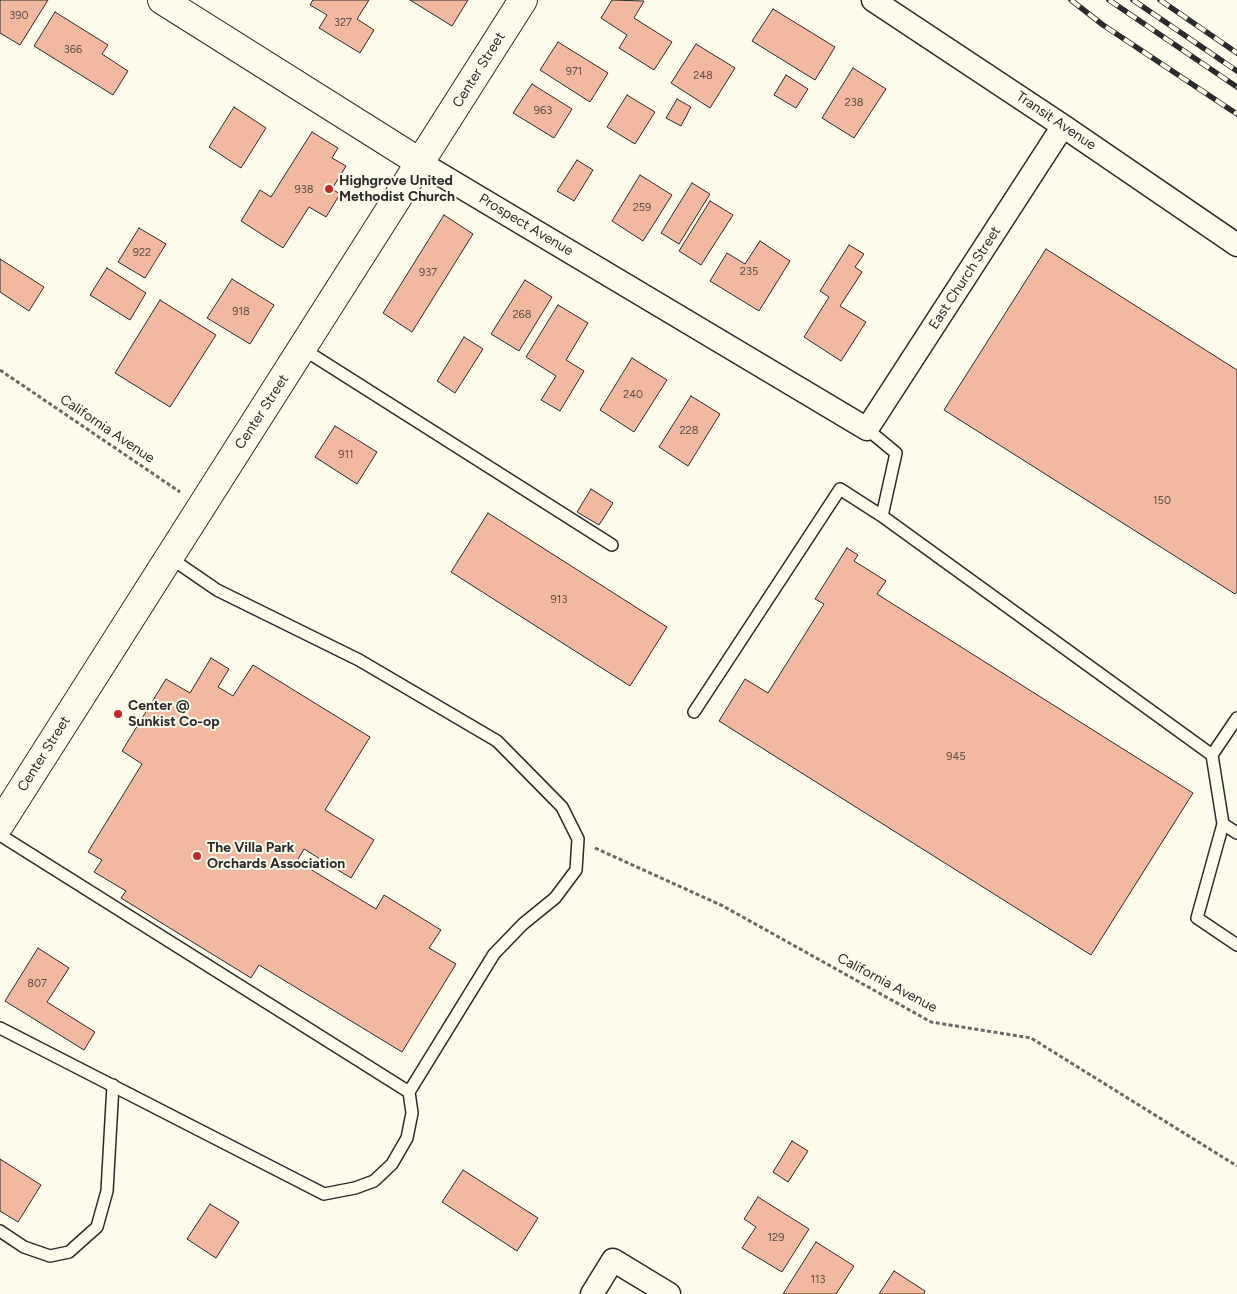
<!DOCTYPE html>
<style>
body{margin:0}
canvas{display:block;background:#fdfbea}
</style>
<canvas width="1237" height="1294"></canvas>
<script>
const ctx = document.querySelector('canvas').getContext('2d');
ctx.lineJoin = 'round';
function fillPath(path, color) { ctx.fillStyle = color; ctx.fill(path, 'evenodd'); }
const toPath = rows => new Path2D(rows.map(r => 'M' + r).join(''));
function trace(path, color, width, dash) { ctx.strokeStyle = color; ctx.lineWidth = width; ctx.lineCap = dash ? 'butt' : 'round'; ctx.setLineDash(dash || []); ctx.stroke(path); }
function label(font, color, halo, rows, align = 'center') {
  ctx.font = font + ' Figtree,sans-serif'; ctx.lineWidth = 4; ctx.setLineDash([]); ctx.textBaseline = 'middle'; ctx.strokeStyle = halo; ctx.fillStyle = color; for (const [text, x, y, turn = 0] of rows) {
    ctx.save(); ctx.translate(x, y); ctx.rotate((+turn || 0) * Math.PI / 180); ctx.textAlign = isNaN(turn) ? turn : align; if (halo) ctx.strokeText(text, 0, 0); ctx.fillText(text, 0, 0); ctx.restore();
  }
}
const building = toPath([
 [0,0,48,0,20,45,0,33,0,0],
 [313,0,369,0,357,19,374,30,360,53,319,28,327,15,310,5,313,0],
 [410,0,468,0,452,26,410,0],
 [612,0,644,1,634,18,672,42,654,70,619,48,627,35,601,18,612,0],
 [773,9,835,47,815,80,752,41,773,9],
 [55,12,108,45,102,54,128,71,113,95,34,46,55,12],
 [558,42,608,73,590,102,540,70,558,42],
 [696,44,735,68,710,108,671,83,696,44],
 [853,68,886,89,854,138,822,118,853,68],
 [786,75,808,89,796,108,774,95,786,75],
 [532,84,572,109,554,138,513,113,532,84],
 [627,95,655,112,635,144,607,127,627,95],
 [677,99,691,107,681,126,666,118,677,99],
 [234,107,266,128,241,168,209,147,234,107],
 [312,132,338,148,332,158,346,166,332,189,340,194,326,217,309,207,283,248,241,221,260,190,271,197,312,132],
 [577,160,593,170,574,201,557,191,577,160],
 [640,175,672,195,643,241,612,221,640,175],
 [692,183,710,194,679,244,661,233,692,183],
 [710,201,733,215,701,265,679,251,710,201],
 [444,215,473,234,412,332,383,313,444,215],
 [139,228,166,244,145,278,118,262,139,228],
 [760,241,790,261,759,311,710,281,727,253,745,264,760,241],
 [849,245,864,254,855,267,862,272,840,306,866,322,841,361,804,337,829,297,820,291,849,245],
 [1046,249,1237,370,1237,592,1235,594,944,410,1046,249],
 [0,259,44,287,29,311,0,292,0,259],
 [107,268,146,293,130,320,90,295,107,268],
 [232,279,274,305,250,344,207,318,232,279],
 [525,280,552,297,519,351,491,334,525,280],
 [160,300,216,335,170,407,115,373,160,300],
 [558,305,588,323,566,360,584,371,560,411,541,400,556,376,526,357,558,305],
 [464,337,483,349,455,393,437,381,464,337],
 [632,358,667,380,634,432,600,410,632,358],
 [691,396,720,414,688,466,659,447,691,396],
 [335,426,377,452,357,484,315,457,335,426],
 [591,489,613,503,599,525,577,512,591,489],
 [488,513,667,627,630,686,451,572,488,513],
 [847,548,858,555,854,561,886,581,877,594,1193,793,1091,955,719,721,745,679,768,693,824,604,815,599,847,548],
 [211,658,229,669,218,687,233,696,253,665,370,737,325,810,374,840,351,878,304,849,297,861,376,909,384,895,441,930,429,948,456,964,402,1052,259,965,251,978,121,898,126,891,94,872,102,860,88,852,142,764,122,751,166,679,190,693,211,658],
 [38,948,69,968,47,1002,95,1032,84,1050,5,1001,38,948],
 [792,1141,808,1151,788,1182,773,1172,792,1141],
 [0,1159,41,1185,18,1222,0,1211,0,1159],
 [463,1170,538,1218,517,1251,442,1202,463,1170],
 [758,1197,809,1229,782,1272,742,1248,756,1227,744,1219,758,1197],
 [210,1204,239,1222,216,1258,187,1239,210,1204],
 [816,1242,854,1266,836,1294,783,1294,816,1242],
 [894,1271,925,1291,924,1294,879,1294,894,1271]
]);
const path = toPath([
 [0,370,180,492],
 [595,848,723,906,931,1022,1031,1038,1237,1166]
]);
const lane = toPath([
 [303,349,612,545],
 [867,429,896,453,882,516,1212,755,1223,824,1237,833],
 [694,712,840,489,882,516],
 [1212,755,1237,718],
 [1223,824,1197,918,1237,945],
 [0,835,409,1092,494,954,523,924,555,898,576,870,578,839,562,807,497,741,359,660,217,590,169,557],
 [0,1028,324,1194,355,1188,374,1181,392,1164,407,1138,412,1113,409,1092],
 [0,1231,24,1247,50,1256,69,1252,97,1227,107,1191,113,1085]
]);
const street = toPath([
 [873,0,1063,126,1237,245],
 [421,163,867,429,1063,126],
 [592,1294,613,1260,669,1294]
]);
const secondary = toPath([
 [162,0,421,163],
 [0,824,523,0]
]);
const rail = toPath([
 [1071,0,1103,25,1237,114],
 [1109,0,1237,87],
 [1133,0,1237,71],
 [1160,0,1237,53]
]);
const markers = [
 [329,189,5,"#c62828"],
 [118,714,5,"#c62828"],
 [197,856,5,"#c62828"]
];
const numberNames = [
 ["390",19,16],
 ["327",343,23],
 ["366",73,50],
 ["971",574,72],
 ["248",703,76],
 ["238",854,103],
 ["963",543,111],
 ["938",304,190],
 ["259",642,208],
 ["922",142,253],
 ["235",749,272],
 ["937",428,273],
 ["918",241,312],
 ["268",522,315],
 ["240",633,395],
 ["228",689,431],
 ["911",346,455],
 ["150",1162,501],
 ["913",559,600],
 ["945",956,757],
 ["807",37,984],
 ["129",776,1238],
 ["113",818,1280]
];
const streetNames = [
 ["Center Street",479,70,-58],
 ["Transit Avenue",1056,121,34],
 ["Prospect Avenue",526,225,31],
 ["East Church Street",965,278,-57],
 ["Center Street",262,412,-57],
 ["California Avenue",107,429,34],
 ["Center Street",44,754,-58],
 ["California Avenue",887,983,28]
];
const poiNames = [
 ["Highgrove United",339,181],
 ["Methodist Church",339,197],
 ["Center @",128,706],
 ["Sunkist Co-op",128,722],
 ["The Villa Park",207,848],
 ["Orchards Association",207,864]
];
fillPath(building, '#f2b8a0');
trace(building, '#2b2b2b', 1);
trace(lane, '#2b2b2b', 14);
trace(street, '#2b2b2b', 25);
trace(secondary, '#2b2b2b', 30);
trace(path, '#6a6964', 3, [4, 2.5]);
trace(lane, '#fdfbea', 11);
trace(street, '#fdfbea', 22);
trace(secondary, '#fdfbea', 28);
trace(rail, '#2b2b2b', 5.5);
trace(rail, '#fdfbea', 4, [11]);
for (const [x, y, r, color] of markers) { const dot = new Path2D(); dot.arc(x, y, r, 0, 2 * Math.PI); ctx.fillStyle = color; ctx.fill(dot); trace(dot, '#fdfbea', 2); }
label('11px', '#5d4e48', null, numberNames);
label('14px', '#2b2b2b', '#fdfbea', streetNames);
label('bold 14px', '#2b2b2b', '#fdfbea', poiNames, 'left');
</script>
